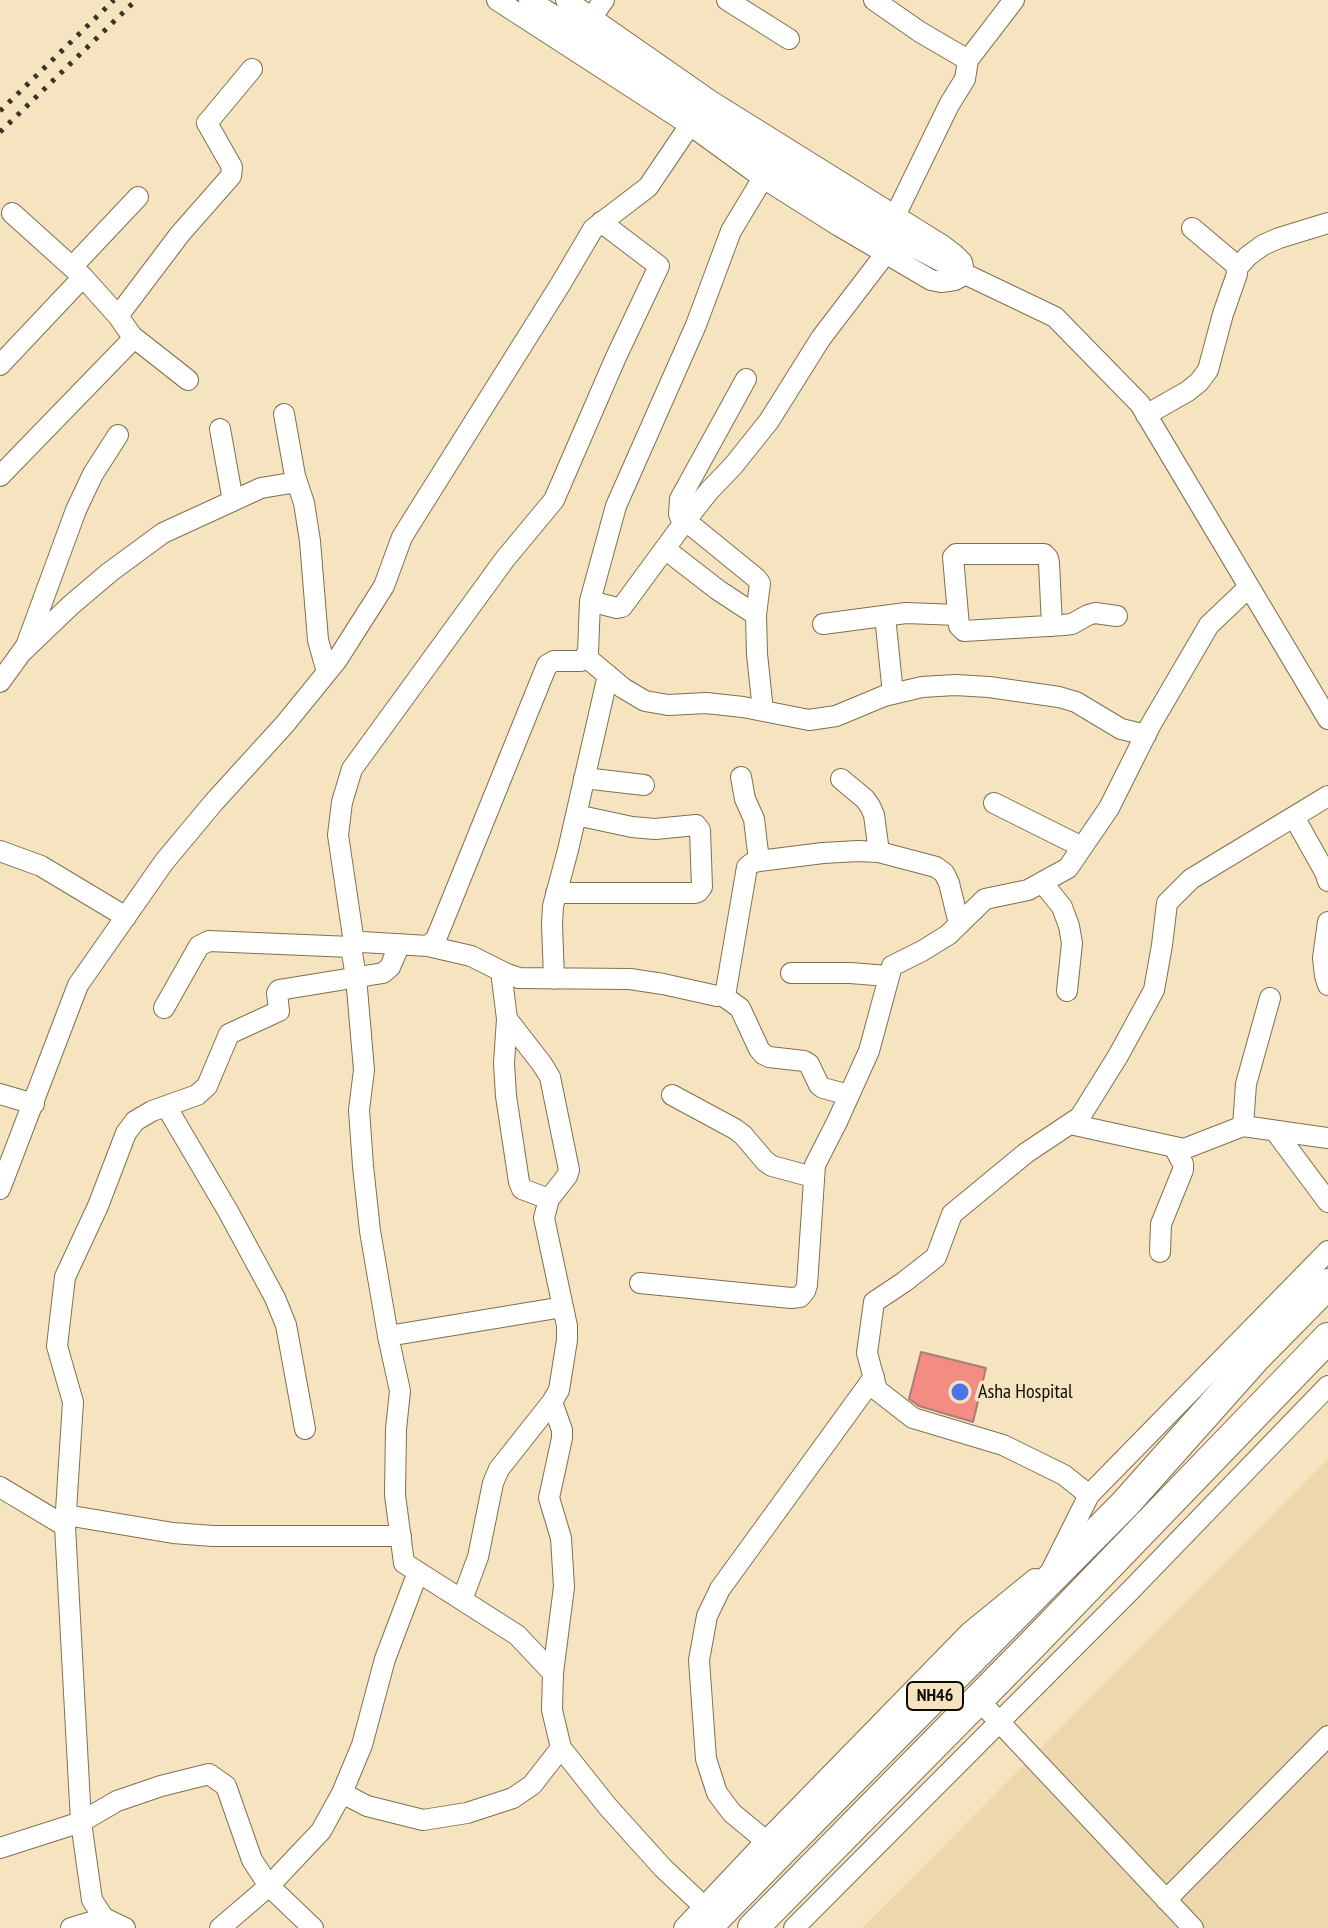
<!DOCTYPE html>
<style>
body{margin:0}
canvas{display:block;background:#f5e4bf}
</style>
<canvas width="1328" height="1928"></canvas>
<script>
const ctx = document.querySelector('canvas').getContext('2d');
ctx.lineJoin = 'round';
function fillPath(path, color) { ctx.fillStyle = color; ctx.fill(path, 'evenodd'); }
const toPath = rows => new Path2D(rows.map(r => 'M' + r).join(''));
function trace(path, color, width, dash) { ctx.strokeStyle = color; ctx.lineWidth = width; ctx.lineCap = dash ? 'butt' : 'round'; ctx.setLineDash(dash || []); ctx.stroke(path); }
function label(font, color, halo, rows, align = 'center') {
  ctx.font = font + ' "PT Sans Narrow",sans-serif'; ctx.lineWidth = 7; ctx.setLineDash([]); ctx.textBaseline = 'middle'; ctx.strokeStyle = halo; ctx.fillStyle = color; for (const [text, x, y, turn = 0] of rows) {
    ctx.save(); ctx.translate(x, y); ctx.rotate((+turn || 0) * Math.PI / 180); ctx.textAlign = isNaN(turn) ? turn : align; if (halo) ctx.strokeText(text, 0, 0); ctx.fillText(text, 0, 0); ctx.restore();
  }
}
const built = toPath([
 [1328,1459,1328,1928,862,1928]
]);
const building = toPath([
 [921,1352,986,1368,973,1422,919,1406,909,1399,921,1352]
]);
const minor = toPath([
 [497,0,690,125,763,178,839,226,931,280,941,282,955,280,965,274],
 [529,0,584,34,692,109,874,226,965,274,1055,317,1140,404,1328,719],
 [566,0,711,101,942,245,954,254,962,262,963,267],
 [727,0,789,39],
 [874,0,920,32,968,60],
 [591,18,604,0],
 [895,216,949,105,965,79,968,60,1014,0],
 [72,267,138,197],
 [1237,268,1248,256,1263,245,1279,238,1328,223],
 [118,316,180,234,231,176,232,167,207,123,252,69],
 [132,336,188,380],
 [0,365,83,277],
 [284,414,295,476,304,503,310,541,318,640,327,672],
 [1146,415,1188,391,1199,382,1208,370,1223,314,1237,274,1236,265,1192,228],
 [220,429,233,501],
 [0,476,131,341,132,336,118,316,83,277,12,213],
 [686,521,756,578,760,583,756,615,757,654,763,711],
 [683,524,679,514,680,499,746,379],
 [665,549,718,590,756,615],
 [590,601,617,608,622,607,683,524,709,491,733,466,769,421,821,338,886,253],
 [885,616,893,694],
 [823,624,906,613,958,615],
 [1052,626,1049,563,1048,558,1044,554,956,554,953,557,959,626,964,631,1064,625,1072,624,1088,615,1095,613,1117,616],
 [23,651,71,605,110,572,163,533,261,488,297,482],
 [586,657,623,688,645,701,668,705,706,703,743,707,809,720,836,716,884,696,922,687,955,685,989,687,1059,697,1076,702,1121,729,1146,735],
 [0,682,26,646,76,510,93,474,118,435],
 [741,777,745,799,754,819,759,861],
 [584,778,644,785],
 [841,779,865,799,870,806,874,815,879,852],
 [994,803,1082,847],
 [1294,817,1325,872,1328,881],
 [0,851,41,866,126,917],
 [1042,882,1062,907,1069,926,1072,943,1067,991],
 [556,893,694,893,698,892,702,887,700,830,696,825,655,829,632,827,576,815],
 [1328,922,1323,958,1325,976,1328,985],
 [354,943,338,835,342,802,352,769,505,559,554,500,616,357,659,266,601,222],
 [428,946,471,956,507,974,519,978,630,979,663,984,717,996,722,995,726,990,747,867,752,863,759,861,823,853,858,851,879,852,936,867,944,873,949,883,959,924],
 [791,973,850,973,888,976],
 [554,979,552,924,553,906,568,850,608,675],
 [722,995,740,1008,759,1049,763,1054,769,1057,804,1061,809,1064,819,1085,823,1088,849,1095],
 [164,1008,199,946,209,941,351,947],
 [507,1019,504,1063,506,1096,519,1182,522,1189,549,1199],
 [0,1094,34,1104],
 [672,1095,735,1129,743,1135,765,1161,772,1166,813,1177],
 [166,1106,229,1213,275,1298,286,1325,305,1429],
 [1070,1124,1184,1149,1243,1126,1328,1138],
 [1243,1126,1246,1084,1270,998],
 [1275,1131,1328,1202],
 [0,1189,78,985,164,862,214,802,285,724,337,660,384,586,402,537,560,285,593,229,648,187,690,125],
 [1160,1252,1161,1224,1183,1170,1183,1164,1174,1147],
 [640,1283,791,1298,800,1297,805,1291,807,1285,815,1165,837,1122,869,1051,892,966,922,951,948,935,985,899,1028,890,1068,868,1109,808,1150,726,1209,625,1249,587],
 [388,1336,563,1307],
 [552,1402,562,1430,562,1438,549,1498,561,1538,564,1587,553,1673],
 [0,1487,65,1526,81,1822,92,1900,104,1918,125,1928],
 [1089,1495,1064,1475,1003,1445,913,1418,877,1390,867,1353,874,1302,904,1282,936,1257,952,1214,1026,1153,1080,1117,1118,1056,1154,990,1162,945,1167,903,1191,879,1328,796],
 [66,1515,173,1533,213,1536,401,1536],
 [65,1526,73,1402,57,1346,65,1277,98,1206,126,1133,135,1121,152,1111,197,1095,207,1086,229,1034,279,1011,277,993,279,990,383,973,390,967,400,944],
 [1052,1569,1089,1495,1328,1251],
 [462,1600,478,1557,493,1483,499,1469,552,1402,559,1390,567,1340,567,1326,544,1218,549,1199,567,1176,569,1170,550,1077,542,1064,507,1019,501,971],
 [989,1711,1193,1928],
 [342,1793,367,1806,423,1820,467,1813,513,1798,532,1785,561,1748],
 [766,1841,732,1813,717,1793,706,1759,699,1660,707,1616,720,1589,874,1377],
 [0,1848,81,1822,117,1801,161,1786,209,1774,226,1786,252,1860,269,1886,220,1928],
 [1166,1900,1328,1736],
 [716,1918,663,1868,608,1807,561,1748,552,1710,553,1673,517,1635,404,1563,395,1495,396,1429,400,1391,388,1336,370,1231,363,1166,359,1110,364,1070,356,977,351,947,354,943,362,942,428,946,436,939,547,665,554,661,581,661,588,653,590,601,616,506,696,325,731,231,763,178],
 [71,1928,104,1918],
 [313,1928,269,1886,321,1831,342,1793,362,1745,385,1659,418,1572],
 [684,1928,766,1841,970,1632,1035,1579],
 [794,1928,1130,1591,1328,1386]
]);
const highway = toPath([
 [706,1928,780,1852,1125,1504,1255,1358,1328,1284],
 [753,1928,1031,1646,1328,1338]
]);
const rail = toPath([
 [0,111,114,0],
 [0,132,136,0]
]);
const markers = [
 [960,1392,10,"#4a74e7"]
];
const shields = [
 [935,1696,56]
];
const shieldNames = [
 ["NH46",935,1696]
];
const poiNames = [
 ["Asha Hospital",978,1392]
];
fillPath(built, '#edd8ad');
fillPath(building, '#f38d84');
trace(building, '#a87e7a', 2);
trace(minor, '#80704e', 22);
trace(highway, '#80704e', 32);
trace(minor, '#fff', 20);
trace(highway, '#fff', 30);
trace(rail, '#3b3325', 5, [4, 8]);
for (const [x, y, r, color] of markers) { const dot = new Path2D(); dot.arc(x, y, r, 0, 2 * Math.PI); ctx.fillStyle = color; ctx.fill(dot); trace(dot, '#f5e4bf', 3); }
for (const [x, y, w] of shields) { const box = new Path2D(); box.roundRect(x - w / 2, y - 14, w, 28, 6); ctx.fillStyle = '#f5e4bf'; ctx.fill(box); trace(box, '#110b02', 2); }
label('bold 18px', '#110b02', null, shieldNames);
label('20px', '#110b02', '#f5e4bf', poiNames, 'left');
</script>
